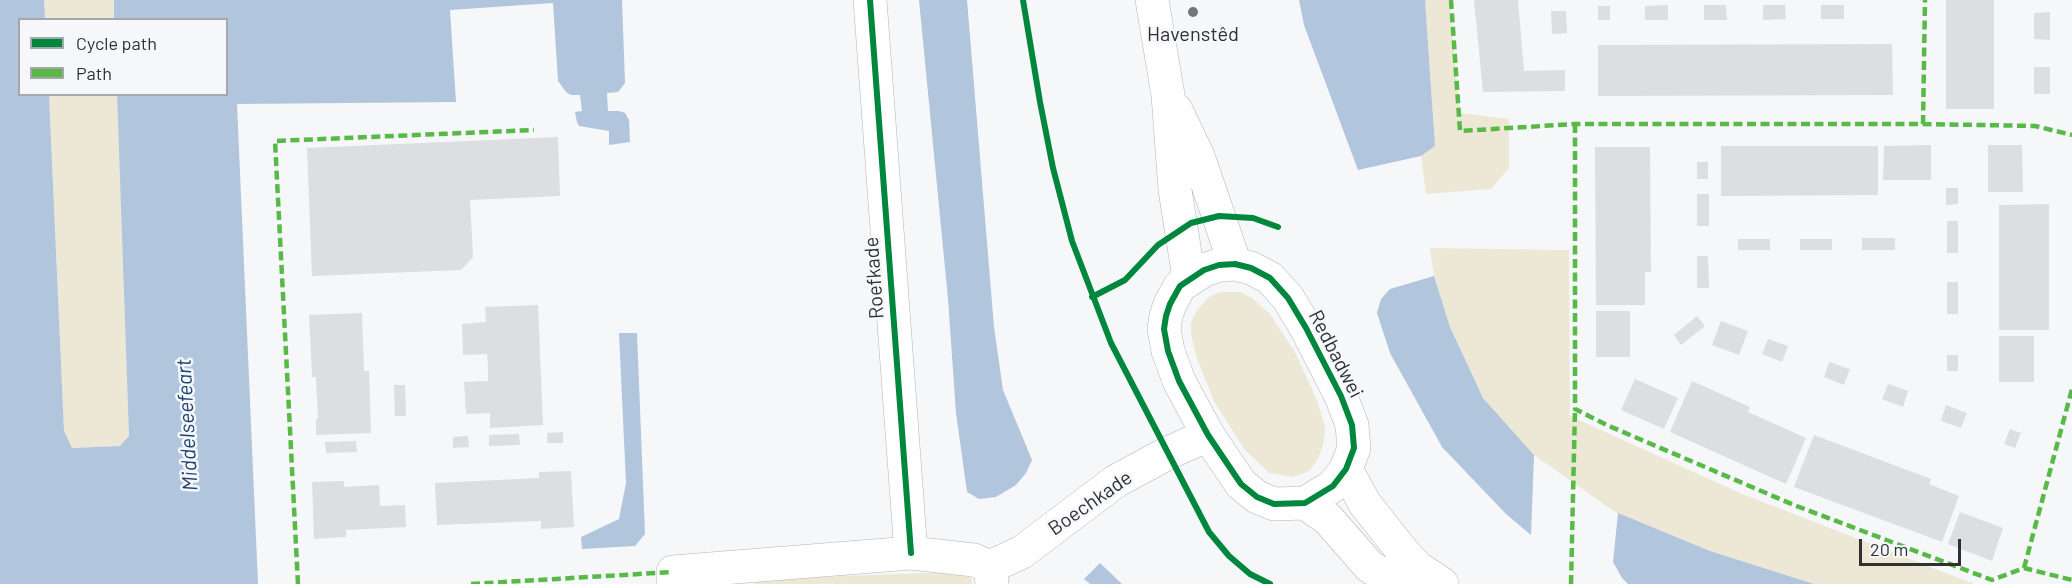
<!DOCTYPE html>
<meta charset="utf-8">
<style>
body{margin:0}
#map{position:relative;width:2072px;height:584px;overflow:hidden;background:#f6f7f9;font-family:Barlow,sans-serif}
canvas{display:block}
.legend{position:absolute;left:18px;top:18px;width:210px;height:78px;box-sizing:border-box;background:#f5f7fa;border:2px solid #a6a7aa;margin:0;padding:8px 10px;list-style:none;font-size:18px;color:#303031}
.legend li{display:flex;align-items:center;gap:12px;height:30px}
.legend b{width:30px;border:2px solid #a6a7aa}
.scale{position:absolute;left:1859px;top:539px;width:102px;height:27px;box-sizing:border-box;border:3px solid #303031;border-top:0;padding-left:8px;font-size:18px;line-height:21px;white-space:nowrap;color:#303031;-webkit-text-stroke:4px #f5f7fa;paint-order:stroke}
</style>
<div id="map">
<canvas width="2072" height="584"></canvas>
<ul class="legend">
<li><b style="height:8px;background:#00873e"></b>Cycle path</li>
<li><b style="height:8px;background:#58b947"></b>Path</li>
</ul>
<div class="scale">20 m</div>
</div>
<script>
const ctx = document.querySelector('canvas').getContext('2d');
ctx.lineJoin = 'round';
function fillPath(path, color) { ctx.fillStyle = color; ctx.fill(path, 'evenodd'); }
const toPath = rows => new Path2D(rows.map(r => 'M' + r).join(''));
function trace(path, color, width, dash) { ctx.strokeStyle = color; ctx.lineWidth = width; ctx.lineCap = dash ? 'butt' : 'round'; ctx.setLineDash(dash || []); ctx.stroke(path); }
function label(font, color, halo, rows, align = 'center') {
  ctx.font = font + ' Barlow,sans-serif'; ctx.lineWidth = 5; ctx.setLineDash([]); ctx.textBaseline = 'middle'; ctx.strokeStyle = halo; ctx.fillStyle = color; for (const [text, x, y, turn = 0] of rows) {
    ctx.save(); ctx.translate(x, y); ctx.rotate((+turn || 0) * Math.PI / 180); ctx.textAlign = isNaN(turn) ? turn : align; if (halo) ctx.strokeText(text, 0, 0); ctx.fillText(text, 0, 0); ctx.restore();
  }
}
const green = toPath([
 [44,0,114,0,114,19,45,19],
 [1425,0,1449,0,1460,113,1509,119,1509,168,1491,189,1426,194,1421,156,1435,146],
 [49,95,117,95,129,436,121,446,71,448,64,431],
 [1430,248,1569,250,1570,416,1740,493,1974,584,1814,584,1710,551,1615,512,1534,455,1483,398,1450,327,1434,276],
 [1220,292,1241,292,1253,299,1270,314,1295,352,1316,398,1325,426,1324,442,1318,459,1309,471,1293,477,1269,473,1244,449,1214,401,1196,356,1191,334,1191,323,1197,310,1209,297],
 [950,572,971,578,972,584,753,584,765,579]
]);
const water = toPath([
 [0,0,44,0,45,19,20,20,20,94,49,95,64,431,72,448,120,446,129,436,117,95,226,94,226,20,114,19,114,0,622,0,625,83,618,92,607,93,608,111,619,111,625,113,629,120,630,142,609,145,609,131,579,126,577,122,575,112,582,111,580,95,571,95,566,92,558,81,553,3,450,10,456,102,237,104,258,584,0,584],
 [919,0,967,0,994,327,1003,390,1032,460,1026,473,1016,485,996,497,979,499,967,492,956,413,948,299],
 [1299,0,1425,0,1435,146,1421,156,1358,170,1304,25],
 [1434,276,1450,327,1483,398,1534,455,1531,535,1506,514,1442,447,1390,353,1377,313,1381,299,1390,289],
 [619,333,637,333,645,534,635,546,582,549,581,537,619,519,626,483],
 [1618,513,1710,551,1814,584,1628,584,1622,578,1613,562],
 [1100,563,1122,584,1090,584,1084,579]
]);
const building = toPath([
 [1474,0,1518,0,1524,71,1565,70,1565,91,1483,92],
 [1946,0,1994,0,1994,109,1946,109],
 [1668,5,1668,20,1645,20,1645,6],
 [1704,5,1726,5,1727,20,1704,20],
 [1763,5,1785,5,1786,19,1763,20],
 [1821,5,1844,5,1844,19,1821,19],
 [1598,6,1610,6,1610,20,1598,20],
 [1551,11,1566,11,1567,33,1552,34],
 [2050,12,2050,40,2034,39,2034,13],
 [1892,44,1893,95,1598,96,1598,45],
 [2034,67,2050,67,2050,94,2034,94],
 [558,137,560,196,470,200,473,257,461,270,312,276,307,148],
 [1931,145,1931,180,1883,180,1884,146],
 [1988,145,2022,145,2023,192,1988,192],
 [1721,146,1878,146,1878,195,1721,196],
 [1595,147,1650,147,1651,272,1645,272,1645,305,1596,305],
 [1697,162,1708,162,1708,179,1697,179],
 [1946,188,1958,188,1958,204,1946,205],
 [1697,194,1709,194,1709,226,1697,226],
 [2049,204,2049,330,1999,330,1999,205],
 [1947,221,1958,221,1958,253,1947,253],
 [1862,238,1895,238,1895,250,1862,250],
 [1738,239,1770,239,1770,250,1738,250],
 [1800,239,1832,239,1832,250,1800,250],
 [1697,256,1708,256,1709,288,1697,288],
 [1947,282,1958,282,1958,314,1947,314],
 [538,305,543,425,490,428,490,413,466,414,464,382,488,381,488,368,487,354,463,355,462,324,486,322,485,307],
 [1596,311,1630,311,1630,357,1596,357],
 [362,313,364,371,369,371,371,433,316,435,316,419,318,419,316,377,312,377,312,375,309,315],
 [1697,316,1705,326,1681,345,1674,335],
 [1721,321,1748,331,1739,355,1712,345],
 [1999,336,2034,336,2034,382,1999,382],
 [1768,339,1788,346,1782,362,1762,354],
 [1947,355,1958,355,1958,371,1947,371],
 [1829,362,1850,369,1844,385,1824,377],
 [1635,379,1678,398,1664,429,1621,410],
 [1692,381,1750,407,1748,412,1806,438,1786,484,1670,432],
 [1888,384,1908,391,1903,407,1882,399],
 [394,385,405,385,406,416,395,416],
 [1946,405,1967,413,1961,428,1941,421],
 [2010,429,2021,433,2015,448,2004,444],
 [563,432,563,443,547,443,547,433],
 [519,434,520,445,489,446,489,435],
 [1814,435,1931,479,1929,484,1959,496,1942,542,1794,487],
 [468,436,469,447,453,448,453,437],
 [356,441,357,452,326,453,325,442],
 [571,471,574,527,541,529,541,521,437,525,435,483,539,478,539,472],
 [344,481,344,487,379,485,380,506,405,505,406,527,346,530,346,537,314,539,312,482],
 [1960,512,2003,528,1992,561,1948,544]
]);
const minor = toPath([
 [870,0,911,553],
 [673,584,673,572,911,553,974,560,990,567],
 [992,584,990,567,1022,552,1116,481,1168,453,1208,435]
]);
const tertiary = toPath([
 [1152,0,1168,95,1175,190,1189,278],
 [1176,110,1198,156,1235,264],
 [1235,264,1251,268,1270,278,1288,298,1306,328,1341,396,1352,425,1354,448,1346,469,1333,486,1305,503,1274,504,1257,497,1241,484,1208,435,1179,381,1168,351,1164,329,1166,316,1170,304,1180,286,1204,270,1219,265,1235,264],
 [1346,469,1365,504,1404,553,1418,568,1442,584],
 [1305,503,1328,519,1369,566,1398,584]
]);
const quiet = toPath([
 [1451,0,1460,131,1575,124,1923,124,2035,126,2072,135],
 [1575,124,1575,409,1609,426,1794,505,1992,580,2024,568,2072,580],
 [1923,124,1925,0],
 [2024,568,2072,389],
 [298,584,275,141,534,130],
 [471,584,673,572],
 [1571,584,1575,409]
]);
const cycleway = toPath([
 [870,0,911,553],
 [1023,0,1040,102,1053,168,1072,241,1111,343,1209,532,1229,556,1250,574,1270,584],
 [1235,264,1251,268,1270,278,1288,298,1306,328,1341,396,1352,425,1354,448,1346,469,1333,486,1305,503,1274,504,1257,497,1241,484,1208,435,1179,381,1168,351,1164,329,1166,316,1170,304,1180,286,1204,270,1219,265,1235,264],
 [1092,297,1125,280,1158,245,1191,223,1219,216,1253,218,1278,227]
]);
const markers = [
 [1193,12,6,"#757677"]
];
const poiNames = [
 ["Havenstêd",1193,34]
];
const streetNames = [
 ["Roefkade",874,278,-94],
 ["Redbadwei",1336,354,63],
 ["Boechkade",1090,503,-35]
];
const waterNames = [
 ["Middelseefeart",187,425,-93]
];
fillPath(green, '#ece8d5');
fillPath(water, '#b1c5dd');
fillPath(building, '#dddee0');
trace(minor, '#b3b4b5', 34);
trace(tertiary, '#b3b4b5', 34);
trace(minor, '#fefefe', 33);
trace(tertiary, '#fefefe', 33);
trace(quiet, '#58b947', 4.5, [9, 4.5]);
trace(cycleway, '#00873e', 6);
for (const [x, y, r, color] of markers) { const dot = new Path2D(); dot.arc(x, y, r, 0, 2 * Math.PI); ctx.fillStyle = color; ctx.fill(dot); trace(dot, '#f5f7fa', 2); }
label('20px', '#303031', '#f5f7fa', poiNames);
label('20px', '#303031', '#f5f7fa', streetNames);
label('italic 21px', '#1e4370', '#f5f7fa', waterNames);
</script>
